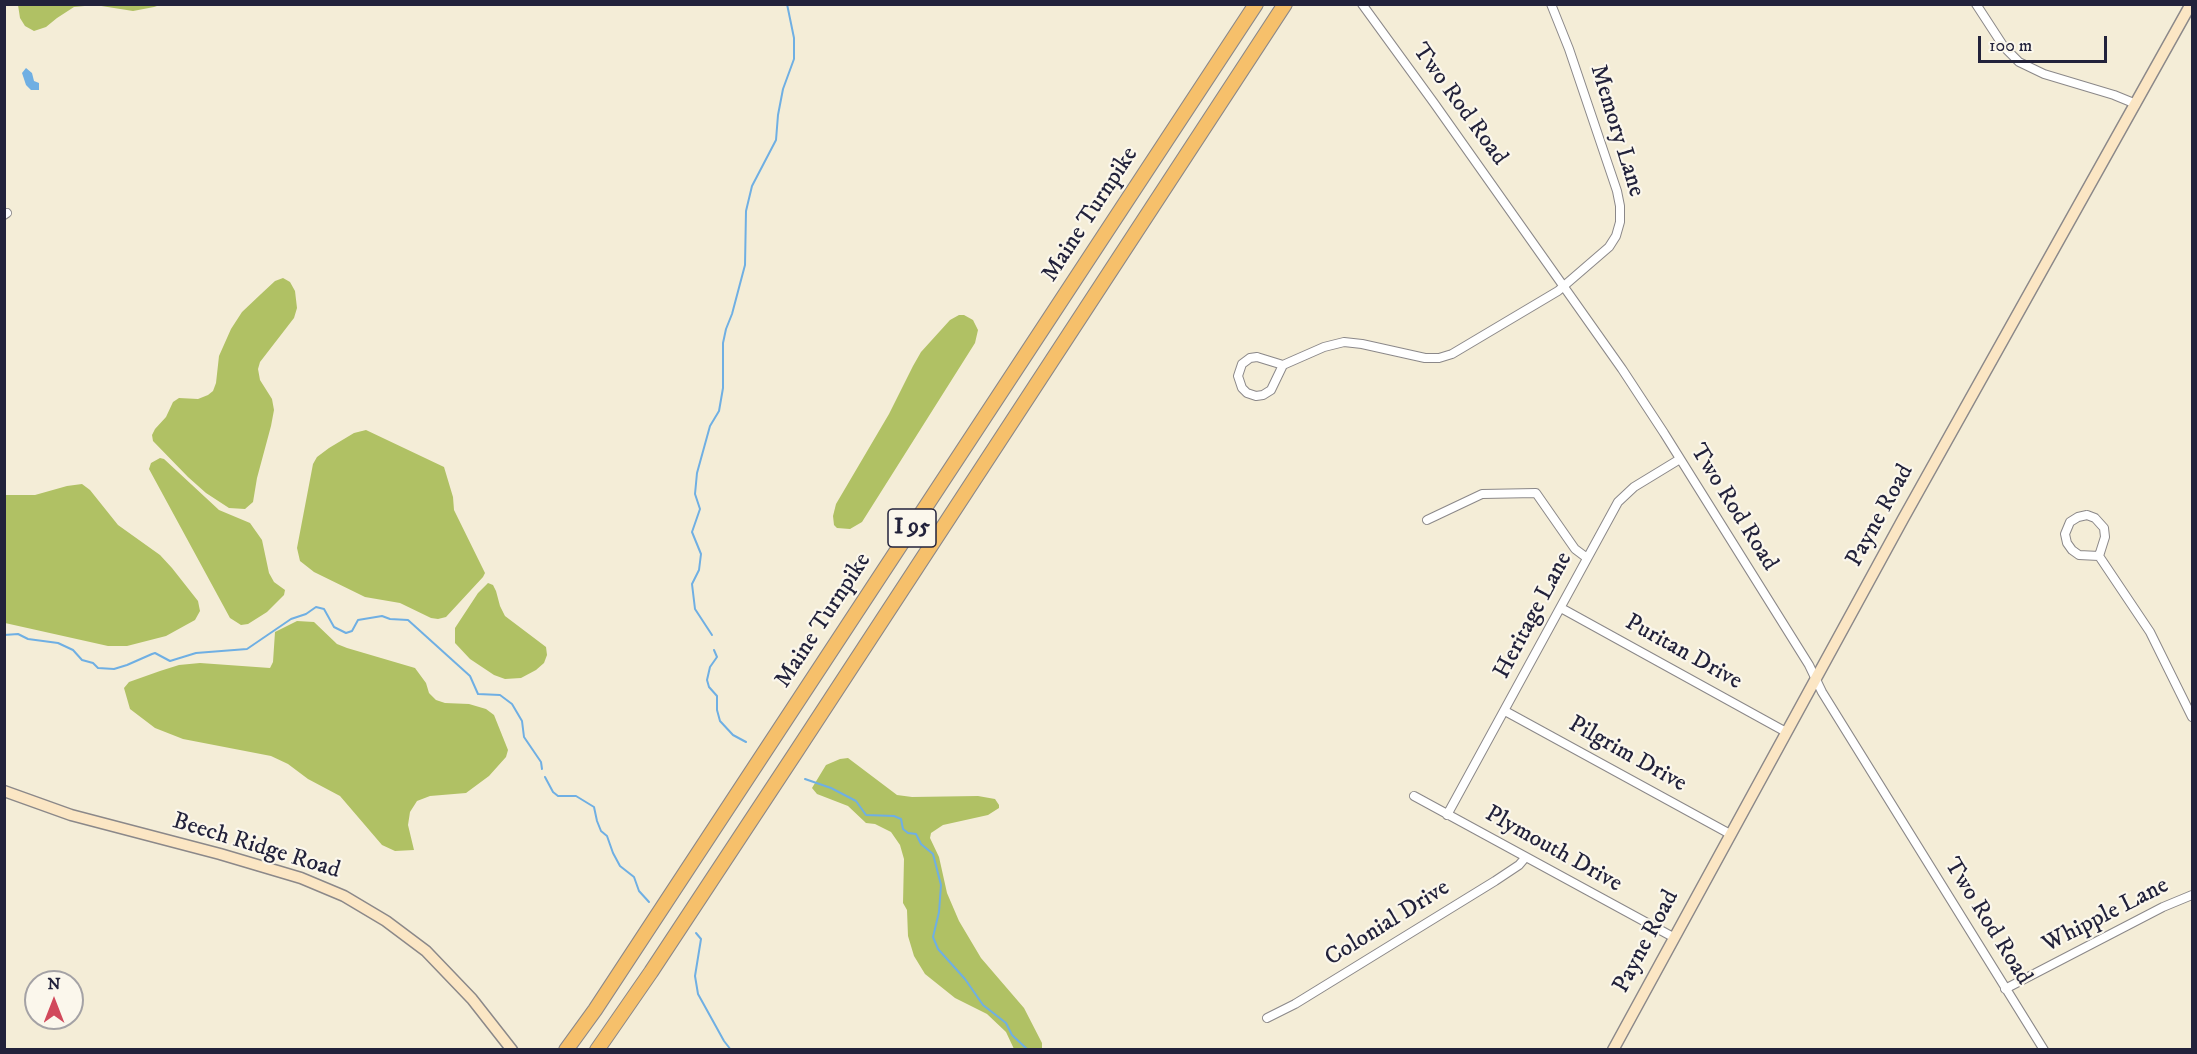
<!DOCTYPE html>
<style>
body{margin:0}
#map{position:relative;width:2197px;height:1054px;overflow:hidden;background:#f4edd7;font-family:"IM FELL DW Pica",serif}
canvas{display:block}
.frame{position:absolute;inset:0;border:6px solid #22223b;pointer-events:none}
.north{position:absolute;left:24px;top:970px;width:60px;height:60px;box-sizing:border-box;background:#fbf7ec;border:2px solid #a4a2a5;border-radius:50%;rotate:0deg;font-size:16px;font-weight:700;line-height:24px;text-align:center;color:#22223b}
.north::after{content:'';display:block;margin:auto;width:21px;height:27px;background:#d1495b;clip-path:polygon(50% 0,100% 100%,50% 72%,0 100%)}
.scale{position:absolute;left:1978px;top:36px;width:129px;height:27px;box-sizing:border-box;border:3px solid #22223b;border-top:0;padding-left:8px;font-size:18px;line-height:21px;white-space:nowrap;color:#22223b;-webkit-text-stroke:4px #fbf7ec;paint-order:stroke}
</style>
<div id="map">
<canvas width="2197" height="1054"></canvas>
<div class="frame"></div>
<div class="north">N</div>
<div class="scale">100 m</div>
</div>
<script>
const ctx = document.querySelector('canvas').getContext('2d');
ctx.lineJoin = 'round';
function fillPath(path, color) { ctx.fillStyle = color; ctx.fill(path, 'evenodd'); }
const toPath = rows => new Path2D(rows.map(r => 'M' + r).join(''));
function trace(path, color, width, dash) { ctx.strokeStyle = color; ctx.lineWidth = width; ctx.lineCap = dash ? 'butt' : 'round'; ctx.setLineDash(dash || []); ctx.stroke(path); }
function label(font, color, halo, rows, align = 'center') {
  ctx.font = font + ' "IM FELL DW Pica",serif'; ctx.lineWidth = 4.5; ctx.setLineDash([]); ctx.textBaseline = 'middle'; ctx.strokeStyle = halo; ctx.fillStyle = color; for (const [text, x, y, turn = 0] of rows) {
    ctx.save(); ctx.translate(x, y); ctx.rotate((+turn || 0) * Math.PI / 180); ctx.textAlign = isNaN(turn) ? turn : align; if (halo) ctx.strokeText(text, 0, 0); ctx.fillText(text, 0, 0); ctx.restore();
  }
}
const green = toPath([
 [18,5,18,4,95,5,74,7,57,18,46,27,34,31,25,26,20,18],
 [95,5,160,4,160,5,154,7,133,11],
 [283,278,290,282,295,291,297,308,294,318,260,362,258,369,260,380,272,399,274,410,271,426,257,478,253,502,245,509,229,508,206,493,188,477,153,441,152,435,155,429,166,417,173,402,179,398,198,399,208,395,213,391,216,383,219,356,231,329,242,312,261,294,275,281],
 [959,315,964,315,973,320,978,330,975,343,862,522,850,529,837,528,834,525,833,516,836,504,889,414,913,366,921,352,950,320],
 [366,430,444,467,453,497,454,510,485,573,483,577,446,617,438,619,431,618,400,603,365,597,314,572,300,561,297,548,313,464,317,457,329,448,354,433],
 [160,458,164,459,219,510,250,523,262,540,269,573,274,582,285,590,284,595,267,612,248,624,241,625,230,618,149,469,151,463],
 [82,484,90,490,118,525,160,555,172,568,198,601,200,611,195,620,166,636,127,646,108,646,5,623,5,495,35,495,67,486],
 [488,583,493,585,496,591,500,606,505,616,546,647,547,655,544,663,536,670,521,678,505,679,494,675,470,659,455,643,455,628,478,593],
 [297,621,314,622,337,644,347,648,415,668,426,683,429,693,436,700,445,703,469,704,486,709,494,715,508,750,506,757,489,776,466,793,430,796,417,801,410,812,408,825,414,850,395,851,382,845,340,796,308,779,288,764,271,756,183,739,155,728,130,709,124,688,129,682,160,671,179,665,200,663,270,668,273,662,275,632],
 [848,758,897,795,912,797,978,796,995,799,999,805,999,808,988,815,943,825,931,833,930,838,939,857,947,893,959,921,981,958,1024,1008,1042,1043,1042,1049,1014,1049,1006,1032,987,1014,955,998,925,974,914,956,908,936,907,910,903,903,904,859,900,845,891,832,875,824,866,823,848,806,817,794,812,788,826,765,840,759]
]);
const water = toPath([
 [26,68,32,73,34,81,39,83,39,90,31,90,26,85,22,73]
]);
const stream = toPath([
 [4,635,18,634,28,639,58,643,73,650,82,660,93,663,98,668,114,669,127,665,152,654,155,653,170,661,196,653,247,649,291,619,306,614,316,607,324,609,334,627,346,633,352,631,358,620,382,616,390,619,408,620,470,676,478,694,500,695,512,704,522,721,524,737,541,762,542,769],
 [712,635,695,609,692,584,699,570,701,554,692,532,700,509,695,494,697,473,710,426,719,411,723,388,723,343,726,329,732,314,745,265,746,211,752,186,776,140,778,115,783,89,794,59,794,38,787,4],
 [714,650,717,657,710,667,707,680,709,687,717,696,717,710,720,721,733,735,746,742],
 [545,777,553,792,558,796,576,796,594,807,597,821,601,831,607,836,613,853,620,866,634,877,639,891,649,902],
 [805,779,831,788,856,801,866,815,894,816,901,819,903,829,908,833,916,834,921,844,933,854,941,885,939,912,933,937,938,949,965,979,983,1005,1006,1023,1012,1035,1028,1050],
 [696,933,701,939,695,976,698,994,724,1041,731,1050]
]);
const street = toPath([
 [1362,4,1434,103,1622,369,1664,433,1809,665,1822,692,2044,1050],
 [1976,4,2004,47,2019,62,2044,74,2114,95,2136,104],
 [4,215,7,213],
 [1257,357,1283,365,1271,390,1263,395,1256,396,1247,393,1242,388,1238,376,1242,364,1250,358,1257,357],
 [1283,365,1324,347,1344,342,1362,344,1425,358,1439,358,1452,354,1558,291,1609,247,1616,236,1620,222,1620,206,1617,191,1569,49,1551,4],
 [2087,515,2095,518,2104,528,2105,537,2099,556,2079,555,2072,550,2067,543,2065,534,2070,522,2078,517,2087,515],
 [1427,520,1482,494,1536,493,1575,549,1587,558],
 [2099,556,2150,632,2192,717],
 [1561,608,1786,732],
 [1505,711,1730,834],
 [1414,796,1673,937],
 [1447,815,1618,502,1634,487,1680,459],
 [2005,989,2163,907,2192,895],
 [1267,1018,1295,1004,1495,881,1519,865,1525,858]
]);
const secondary = toPath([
 [4,791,71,815,220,854,301,878,344,896,386,921,426,951,472,999,512,1050],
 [1613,1050,1903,519,2191,4]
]);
const highway = toPath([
 [566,1050,595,1010,1256,4],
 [597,1050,651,972,798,749,1285,4]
]);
const shields = [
 [912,528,48]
];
const shieldNames = [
 ["I 95",912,528]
];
const streetNames = [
 ["Two Rod Road",1459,105,54],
 ["Memory Lane",1616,131,73],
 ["Maine Turnpike",1091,215,-57],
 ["Two Rod Road",1733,508,58],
 ["Payne Road",1881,516,-61],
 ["Heritage Lane",1534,616,-62],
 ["Maine Turnpike",824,621,-57],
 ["Puritan Drive",1683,653,29],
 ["Pilgrim Drive",1627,755,29],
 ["Beech Ridge Road",256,847,17],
 ["Plymouth Drive",1553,850,29],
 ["Whipple Lane",2106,916,-27],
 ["Two Rod Road",1987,922,58],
 ["Colonial Drive",1388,924,-32],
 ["Payne Road",1647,942,-62]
];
fillPath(green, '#b0c164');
fillPath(water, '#6fafe3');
trace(stream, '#6fafe3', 2);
trace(street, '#8b8889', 10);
trace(secondary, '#8b8889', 13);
trace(highway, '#8b8889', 16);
trace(street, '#fff', 8);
trace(secondary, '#fbe6c4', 10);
trace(highway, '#f6c06b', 14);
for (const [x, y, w] of shields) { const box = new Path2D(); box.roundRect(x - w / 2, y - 19, w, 38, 4.5); ctx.fillStyle = '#fbf7ec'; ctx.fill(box); trace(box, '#22223b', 1.5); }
label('bold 22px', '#22223b', null, shieldNames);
label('24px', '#22223b', '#fbf7ec', streetNames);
</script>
